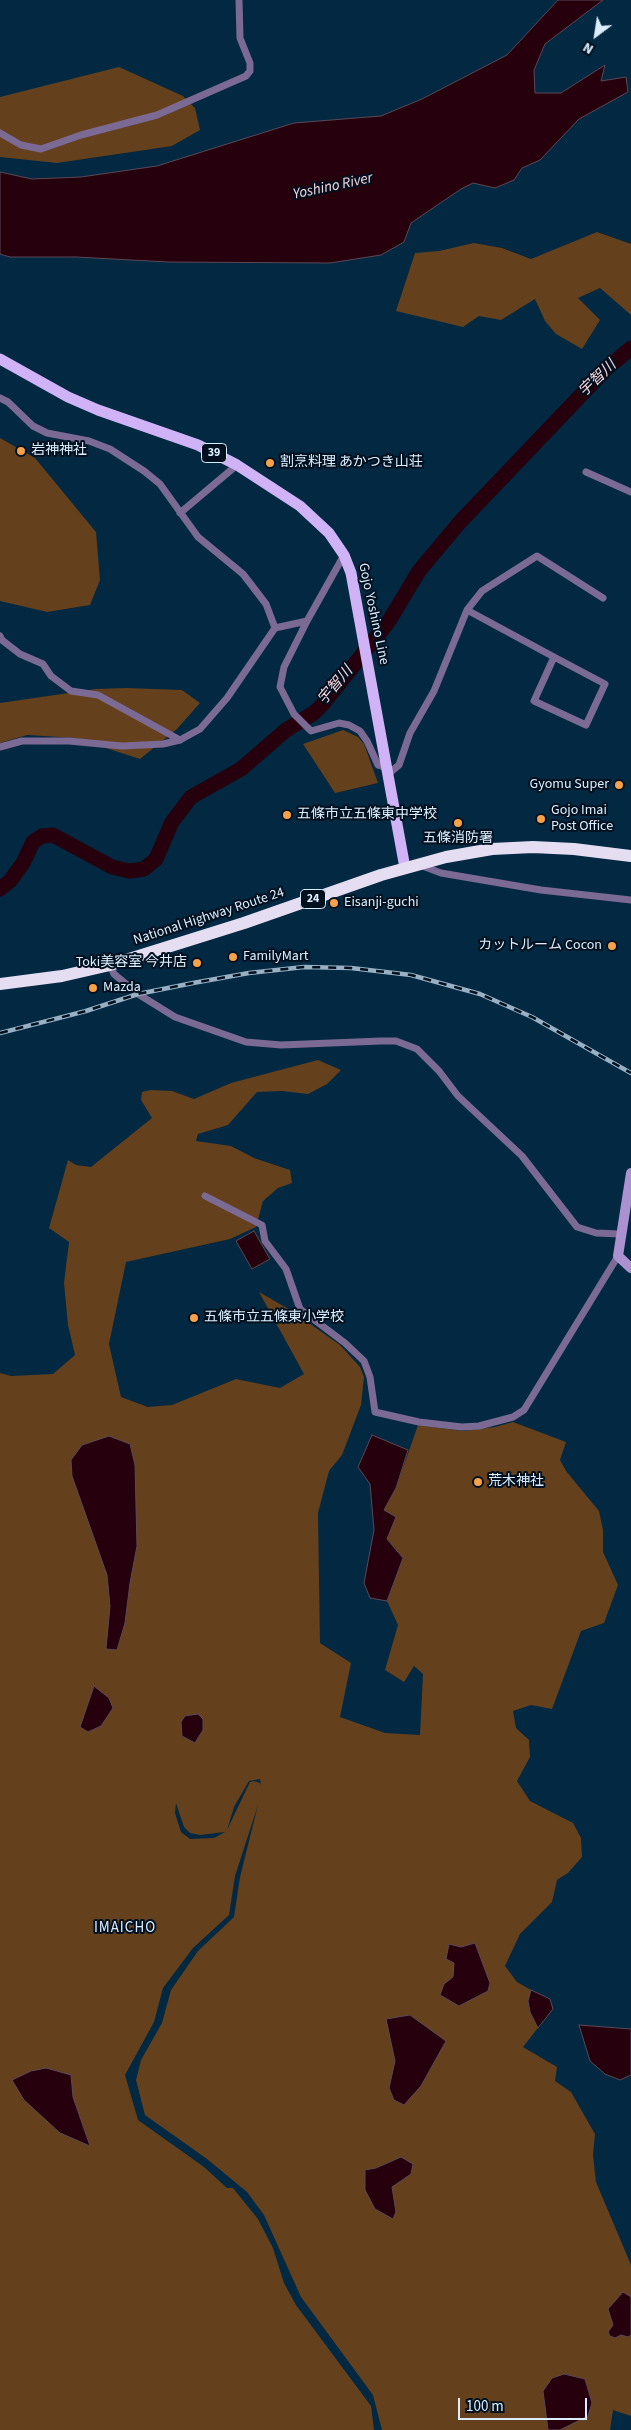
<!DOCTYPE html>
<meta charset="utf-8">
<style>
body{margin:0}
#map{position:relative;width:631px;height:2430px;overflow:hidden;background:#032841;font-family:"Source Sans 3",sans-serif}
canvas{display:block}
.north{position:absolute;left:571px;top:10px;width:50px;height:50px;-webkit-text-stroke:4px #01101e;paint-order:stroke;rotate:211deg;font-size:14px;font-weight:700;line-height:20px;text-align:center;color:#dbeeff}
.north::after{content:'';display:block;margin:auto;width:18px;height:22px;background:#dbeeff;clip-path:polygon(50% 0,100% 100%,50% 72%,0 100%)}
.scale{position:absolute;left:458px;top:2398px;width:129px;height:22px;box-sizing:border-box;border:2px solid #dbeeff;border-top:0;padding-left:6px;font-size:15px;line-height:18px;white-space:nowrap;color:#dbeeff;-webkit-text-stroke:4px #01101e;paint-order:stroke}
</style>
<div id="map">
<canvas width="631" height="2430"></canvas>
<div class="north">N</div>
<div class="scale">100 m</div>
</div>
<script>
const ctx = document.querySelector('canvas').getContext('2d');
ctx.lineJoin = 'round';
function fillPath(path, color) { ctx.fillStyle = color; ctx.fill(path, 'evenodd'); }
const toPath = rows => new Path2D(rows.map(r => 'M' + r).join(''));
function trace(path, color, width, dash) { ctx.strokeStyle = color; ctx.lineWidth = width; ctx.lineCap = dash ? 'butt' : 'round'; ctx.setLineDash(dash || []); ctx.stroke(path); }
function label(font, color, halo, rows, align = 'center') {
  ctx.font = font + ' "Source Sans 3","Noto Sans JP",sans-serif'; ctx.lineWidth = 4; ctx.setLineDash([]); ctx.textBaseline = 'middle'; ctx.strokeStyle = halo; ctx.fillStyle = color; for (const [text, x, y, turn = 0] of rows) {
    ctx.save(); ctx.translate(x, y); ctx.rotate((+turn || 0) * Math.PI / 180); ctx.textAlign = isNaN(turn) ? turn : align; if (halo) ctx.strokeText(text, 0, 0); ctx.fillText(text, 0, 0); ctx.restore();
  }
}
const green = toPath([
 [119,67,183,96,195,108,200,130,172,146,57,163,0,157,0,97],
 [597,232,631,244,631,315,600,288,578,298,600,320,582,349,556,334,545,321,535,299,501,320,479,316,463,327,396,311,415,253,439,251,474,243,502,248,531,259],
 [0,438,35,458,96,532,100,580,90,605,47,612,0,601],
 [126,688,182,690,200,703,177,729,140,759,75,738,27,735,0,743,0,703,96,689],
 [343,730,358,737,364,744,378,783,335,793,303,744],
 [318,1060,341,1070,327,1084,308,1094,282,1091,257,1092,228,1125,198,1134,196,1141,231,1146,254,1158,290,1170,292,1183,278,1188,263,1201,256,1227,230,1239,126,1262,109,1344,121,1397,148,1407,172,1405,236,1379,280,1388,304,1374,259,1292,292,1311,340,1345,360,1367,364,1377,361,1405,342,1455,329,1471,318,1513,320,1643,351,1663,340,1717,385,1733,420,1735,423,1674,414,1666,404,1682,385,1670,398,1625,387,1601,403,1558,387,1539,383,1510,396,1488,418,1425,463,1431,495,1427,513,1422,566,1442,560,1460,566,1471,599,1511,603,1530,603,1552,618,1585,604,1623,581,1631,552,1709,531,1705,513,1711,516,1728,529,1740,530,1757,517,1781,530,1801,573,1823,581,1838,582,1857,568,1873,557,1880,552,1902,520,1934,505,1966,517,1982,531,1990,528,2002,530,2012,538,2028,523,2047,557,2067,555,2081,571,2092,595,2134,593,2155,596,2182,631,2265,631,2416,613,2410,610,2430,382,2430,373,2395,301,2297,264,2215,247,2192,207,2159,145,2115,136,2080,141,2060,162,2023,171,1990,198,1951,234,1917,240,1877,258,1805,235,1876,229,1915,193,1948,163,1988,154,2022,125,2075,138,2120,204,2167,227,2188,233,2188,258,2219,273,2248,284,2283,296,2305,371,2406,374,2430,0,2430,0,1373,11,1376,53,1374,75,1355,68,1325,64,1283,69,1242,49,1228,68,1160,76,1165,91,1167,152,1118,141,1100,142,1092,151,1090,172,1091,194,1099,231,1083],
 [260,1779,261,1786,260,1783,254,1781,250,1782,227,1830,234,1807,249,1781],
 [176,1803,184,1827,190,1833,200,1835,225,1832,214,1838,190,1839,181,1832,175,1813]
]);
const water = toPath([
 [558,0,603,0,545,44,534,70,535,93,561,93,605,65,601,81,626,77,628,92,579,119,540,160,522,168,514,180,495,188,473,183,461,189,411,223,404,242,381,255,330,263,168,262,76,257,10,257,0,254,0,172,32,179,81,177,157,166,294,123,381,116,422,99,507,55,558,0],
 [254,1231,270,1259,252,1269,236,1241,254,1231],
 [372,1435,408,1450,396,1488,384,1510,396,1517,387,1539,403,1558,387,1601,370,1598,364,1583,374,1530,370,1484,358,1467,372,1435],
 [109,1436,130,1444,135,1465,137,1546,130,1583,125,1623,117,1650,106,1649,110,1606,107,1575,72,1476,71,1460,82,1445,109,1436],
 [94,1686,109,1698,113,1708,101,1726,88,1732,80,1727,94,1686],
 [198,1714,203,1719,203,1730,195,1743,182,1736,181,1722,185,1716,198,1714],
 [475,1943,490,1983,488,1991,459,2006,440,1995,444,1984,453,1977,454,1963,446,1959,449,1944,461,1947,475,1943],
 [531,1990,550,1999,553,2009,538,2028,530,2012,528,2001,531,1990],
 [410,2015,446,2041,421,2086,404,2105,394,2100,389,2088,395,2061,386,2019,410,2015],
 [579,2025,631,2029,631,2075,620,2080,605,2074,590,2061,579,2025],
 [46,2068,71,2075,73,2097,90,2146,60,2133,24,2100,12,2080,31,2071,46,2068],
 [401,2157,413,2164,411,2174,392,2187,396,2212,393,2219,375,2209,365,2190,365,2170,376,2168,401,2157],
 [623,2292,631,2297,631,2335,628,2337,621,2335,615,2338,610,2336,608,2332,613,2325,608,2309,623,2292],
 [564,2374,585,2379,592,2403,588,2416,560,2430,548,2430,543,2391,552,2378,564,2374]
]);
const river = toPath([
 [0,889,10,881,23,863,33,842,42,836,53,835,112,867,129,871,144,869,156,859,172,822,191,797,241,769,286,730,314,713,322,705,389,621,419,571,460,522,606,369,631,348]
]);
const street = toPath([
 [0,133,21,145,41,149,81,135,157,115,246,76,250,71,250,63,240,38,239,0],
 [0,398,8,402,33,426,47,433,89,441,110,449,144,471,160,484,198,537,243,574,266,604,275,628],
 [586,472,631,492],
 [180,513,237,465],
 [344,555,307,621,284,667,280,687,294,714,311,731,339,723,349,725,360,731,367,741,378,765,386,767],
 [467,610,554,657,605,684,586,725,534,701,554,657],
 [0,636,2,640,20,654,43,664,51,676,71,691,98,695,180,740],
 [0,747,22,741,69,741,122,746,163,744,180,740,200,729,227,698,275,628,307,621],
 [387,775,399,765,410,733,434,691,467,610,482,591,537,556,603,598],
 [420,865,441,873,541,890,631,900],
 [110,965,114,974,138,994,175,1017,246,1042,281,1045,381,1041,396,1041,417,1049,439,1071,458,1096,522,1156,577,1227,596,1233,620,1234],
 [205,1196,262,1225,265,1241,286,1269,300,1309,345,1343,364,1361,370,1377,375,1412,419,1422,462,1427,479,1426,513,1417,524,1410,618,1256]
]);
const secondary = toPath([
 [631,1173,618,1256,631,1268]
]);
const primary = toPath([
 [0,359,68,397,98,410,198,445,237,465,300,506,329,533,344,555,351,573,405,868]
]);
const highway = toPath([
 [0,984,62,976,110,965,244,923,381,875,446,857,492,849,533,847,574,849,631,856]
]);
const rail = toPath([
 [0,1033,86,1011,138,994,193,983,249,973,304,967,351,968,411,975,480,994,532,1017,631,1073]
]);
const markers = [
 [21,451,5,"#f7a149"],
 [270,463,5,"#f7a149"],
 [619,785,5,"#f7a149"],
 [287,815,5,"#f7a149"],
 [541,819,5,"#f7a149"],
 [458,823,5,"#f7a149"],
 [334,903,5,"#f7a149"],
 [612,946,5,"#f7a149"],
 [233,957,5,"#f7a149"],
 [197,963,5,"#f7a149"],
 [93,988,5,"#f7a149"],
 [194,1318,5,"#f7a149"],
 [478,1482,5,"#f7a149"]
];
const shields = [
 [214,453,25],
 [313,899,25]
];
const shieldNames = [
 ["39",214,453],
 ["24",313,899]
];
const poiNames = [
 ["岩神神社",31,451],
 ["割烹料理 あかつき山荘",280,463],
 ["Gyomu Super",609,785,"right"],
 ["Gojo Imai",551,811],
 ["Post Office",551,827],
 ["五條市立五條東中学校",297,815],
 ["五條消防署",458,839,"center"],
 ["Eisanji-guchi",344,903],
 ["カットルーム Cocon",602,946,"right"],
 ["FamilyMart",243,957],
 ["Toki美容室 今井店",187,963,"right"],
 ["Mazda",103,988],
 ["五條市立五條東小学校",204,1318],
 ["荒木神社",488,1482]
];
const streetNames = [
 ["Gojo Yoshino Line",373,614,78],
 ["National Highway Route 24",209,917,-18]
];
const waterNames = [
 ["Yoshino River",333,187,-12],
 ["宇智川",598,379,-44],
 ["宇智川",336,686,-50]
];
const neighbourhoodNames = [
 ["IMAICHO",125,1929]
];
fillPath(green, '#64401c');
fillPath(water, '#26010d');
trace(water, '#5c4856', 1);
trace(river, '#26010d', 15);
trace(street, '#7b6a93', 7);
trace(secondary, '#ac91d1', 10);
trace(primary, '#cfb3f6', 11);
trace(highway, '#e5ddf1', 12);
trace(rail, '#98b0c4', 4.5);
trace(rail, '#01101e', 2.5, [8]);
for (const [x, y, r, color] of markers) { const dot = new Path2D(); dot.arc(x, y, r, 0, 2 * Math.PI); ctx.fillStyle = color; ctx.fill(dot); trace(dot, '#01101e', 2); }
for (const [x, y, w] of shields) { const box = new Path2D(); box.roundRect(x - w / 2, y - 9.5, w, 19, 4); ctx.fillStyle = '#01101e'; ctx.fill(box); trace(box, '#dbeeff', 1); }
label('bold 12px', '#dbeeff', null, shieldNames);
label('14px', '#dbeeff', '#01101e', poiNames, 'left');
label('14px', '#dbeeff', '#01101e', streetNames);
label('italic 15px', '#fcd5dd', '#01101e', waterNames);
ctx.letterSpacing = '1px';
label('15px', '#dbeeff', '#01101e', neighbourhoodNames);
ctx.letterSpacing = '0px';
</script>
